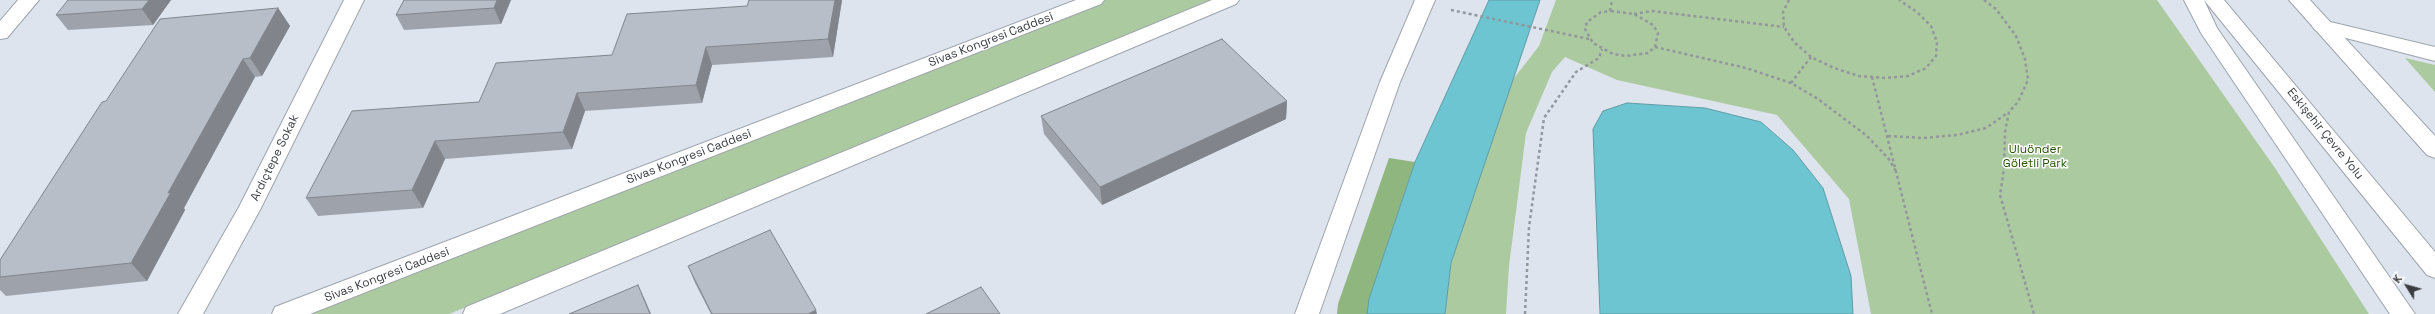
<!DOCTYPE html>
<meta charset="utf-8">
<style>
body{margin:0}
#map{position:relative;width:2435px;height:314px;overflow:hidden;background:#dde4ee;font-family:"Space Grotesk",sans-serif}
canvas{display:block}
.north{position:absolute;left:2387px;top:266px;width:40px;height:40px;-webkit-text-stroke:3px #fff;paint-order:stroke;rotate:307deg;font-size:11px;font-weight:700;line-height:16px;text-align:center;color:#393c40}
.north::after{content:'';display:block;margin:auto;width:14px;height:18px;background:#393c40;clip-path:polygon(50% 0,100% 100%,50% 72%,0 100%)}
</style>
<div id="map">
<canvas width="2435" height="314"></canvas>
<div class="north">K</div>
</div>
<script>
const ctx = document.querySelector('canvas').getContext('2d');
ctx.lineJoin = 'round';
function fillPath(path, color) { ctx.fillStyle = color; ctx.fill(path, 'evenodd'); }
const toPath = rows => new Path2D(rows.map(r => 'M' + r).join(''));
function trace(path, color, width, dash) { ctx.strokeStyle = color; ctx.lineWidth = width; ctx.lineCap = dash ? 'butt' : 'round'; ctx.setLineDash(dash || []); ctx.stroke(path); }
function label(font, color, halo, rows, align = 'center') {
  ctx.font = font + ' "Space Grotesk",sans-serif'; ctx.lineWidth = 3; ctx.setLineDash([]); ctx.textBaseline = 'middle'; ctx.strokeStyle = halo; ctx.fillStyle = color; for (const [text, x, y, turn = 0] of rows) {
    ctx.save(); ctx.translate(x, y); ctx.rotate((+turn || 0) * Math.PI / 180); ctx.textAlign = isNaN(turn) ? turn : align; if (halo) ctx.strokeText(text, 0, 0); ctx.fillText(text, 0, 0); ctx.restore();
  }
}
const green = toPath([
 [1101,0,1218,0,449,314,296,314],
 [1556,0,2157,0,2275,168,2369,314,1871,314,1849,199,1777,115,1617,80,1565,57,1552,72,1526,133,1509,266,1506,314,1445,314,1451,263,1511,82,1539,46],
 [2405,58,2435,65,2435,92]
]);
const forest = toPath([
 [1389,158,1415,162,1369,299,1367,314,1337,314,1338,304]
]);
const water = toPath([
 [1489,0,1540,0,1451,263,1445,314,1367,314,1369,299,1415,162,1489,0],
 [1627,103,1705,108,1761,122,1793,150,1823,188,1851,276,1853,314,1600,314,1593,129,1603,111,1627,103]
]);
const path = toPath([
 [1789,0,1783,12,1784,27,1794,42,1811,57,1834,68,1859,76,1885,78,1908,76,1926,68,1936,56,1937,42,1931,26,1917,12,1899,0],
 [1984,0,1996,9,2016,36,2025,59,2028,80,2018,102,2009,112,2005,132,2004,169,2000,195,2034,314],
 [1451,10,1589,39],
 [1610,11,1612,0],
 [1611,11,1634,14,1653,25,1658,33,1655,47,1648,53,1626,56,1613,54,1593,43,1585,29,1587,22,1601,12,1611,11],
 [1634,14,1652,11,1784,27],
 [1655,47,1746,68,1791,83,1818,99,1867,136,1888,158,1897,173],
 [1872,77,1932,314],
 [1791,83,1811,57],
 [1888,136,1923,138,1957,135,1986,128,2009,112],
 [1525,314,1529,227,1544,118,1576,72,1599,58,1602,49]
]);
const minor = toPath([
 [18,0,39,0,7,38,0,39,0,21,18,0],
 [344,0,364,0,261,208,203,314,178,314,239,207,344,0],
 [1076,0,1104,0,1101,4,310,314,272,314,275,307,1076,0],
 [1212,0,1239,0,1236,4,500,314,463,314,466,307,1212,0],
 [1415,0,1435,0,1400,82,1319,314,1295,314,1380,82,1415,0],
 [2322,20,2435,47,2435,61,2315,30,2312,26,2315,22,2322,20]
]);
const highway = toPath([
 [2184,0,2204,0,2217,28,2415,314,2390,314,2201,33,2184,0],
 [2204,0,2224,0,2435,252,2435,278,2427,275,2204,0],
 [2289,0,2310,0,2435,136,2435,158,2427,155,2289,0]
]);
const wall = toPath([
 [171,0,153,25,68,30,56,15],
 [404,0,511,0,501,24,404,30,396,15],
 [842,0,833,57,712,65,702,103,585,111,572,149,445,159,423,208,318,216,306,198,479,102],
 [278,8,290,26,262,76,255,77,184,208,185,210,147,281,6,296,0,290,0,260,106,101],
 [1287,101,1286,119,1102,205,1044,134,1041,116],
 [688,266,817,314,711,314,695,283]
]);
const shadedWall = toPath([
 [149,0,171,0,153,25,142,9],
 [497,0,511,0,501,24,494,8],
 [835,0,842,0,833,57,828,39],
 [278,8,290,26,262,76,250,58],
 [706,47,712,65,702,103,696,85],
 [243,59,255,77,184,208,185,210,147,281,131,263,168,193],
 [577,93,585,111,572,149,563,132],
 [1287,101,1286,119,1102,205,1100,187],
 [435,141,445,159,423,208,412,190],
 [638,285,645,300,651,314,650,314],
 [816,310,817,314,808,314]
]);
const building = toPath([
 [68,0,149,0,142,9,56,15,68,0],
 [404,0,497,0,494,8,396,15,404,0],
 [749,0,835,0,828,39,706,47,696,85,577,93,563,132,435,141,412,190,306,198,352,111,479,102,496,63,612,55,627,14,747,6,749,0],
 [278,8,250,58,243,59,168,193,171,192,131,263,0,277,0,260,102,102,106,101,160,19,278,8],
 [1222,39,1287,101,1100,187,1041,116,1222,39],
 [770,230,816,310,808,314,712,314,688,266,770,230],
 [638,285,650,314,569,314,638,285],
 [981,287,1000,314,926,314,981,287]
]);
const streetNames = [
 ["Sivas Kongresi Caddesi",991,40,-21],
 ["Eskişehir Çevre Yolu",2325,134,51],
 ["Sivas Kongresi Caddesi",689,157,-21],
 ["Ardıçtepe Sokak",275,158,-64],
 ["Sivas Kongresi Caddesi",387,275,-21]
];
const parkNames = [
 ["Uluönder",2035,150],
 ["Göletli Park",2035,164]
];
fillPath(green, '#acca9f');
fillPath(forest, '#90b680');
fillPath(water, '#6ec5d2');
trace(water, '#5e9ca6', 1);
trace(minor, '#9ea4ad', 2);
trace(highway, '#9ea4ad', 2);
trace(path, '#92979e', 2.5, [3, 3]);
fillPath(minor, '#fff');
fillPath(highway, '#fff');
fillPath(wall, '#9ea3ab');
fillPath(shadedWall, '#81858b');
fillPath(building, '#b8bec7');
trace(building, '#81858b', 1);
label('12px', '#393c40', '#fff', streetNames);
label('12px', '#255303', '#fff', parkNames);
</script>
